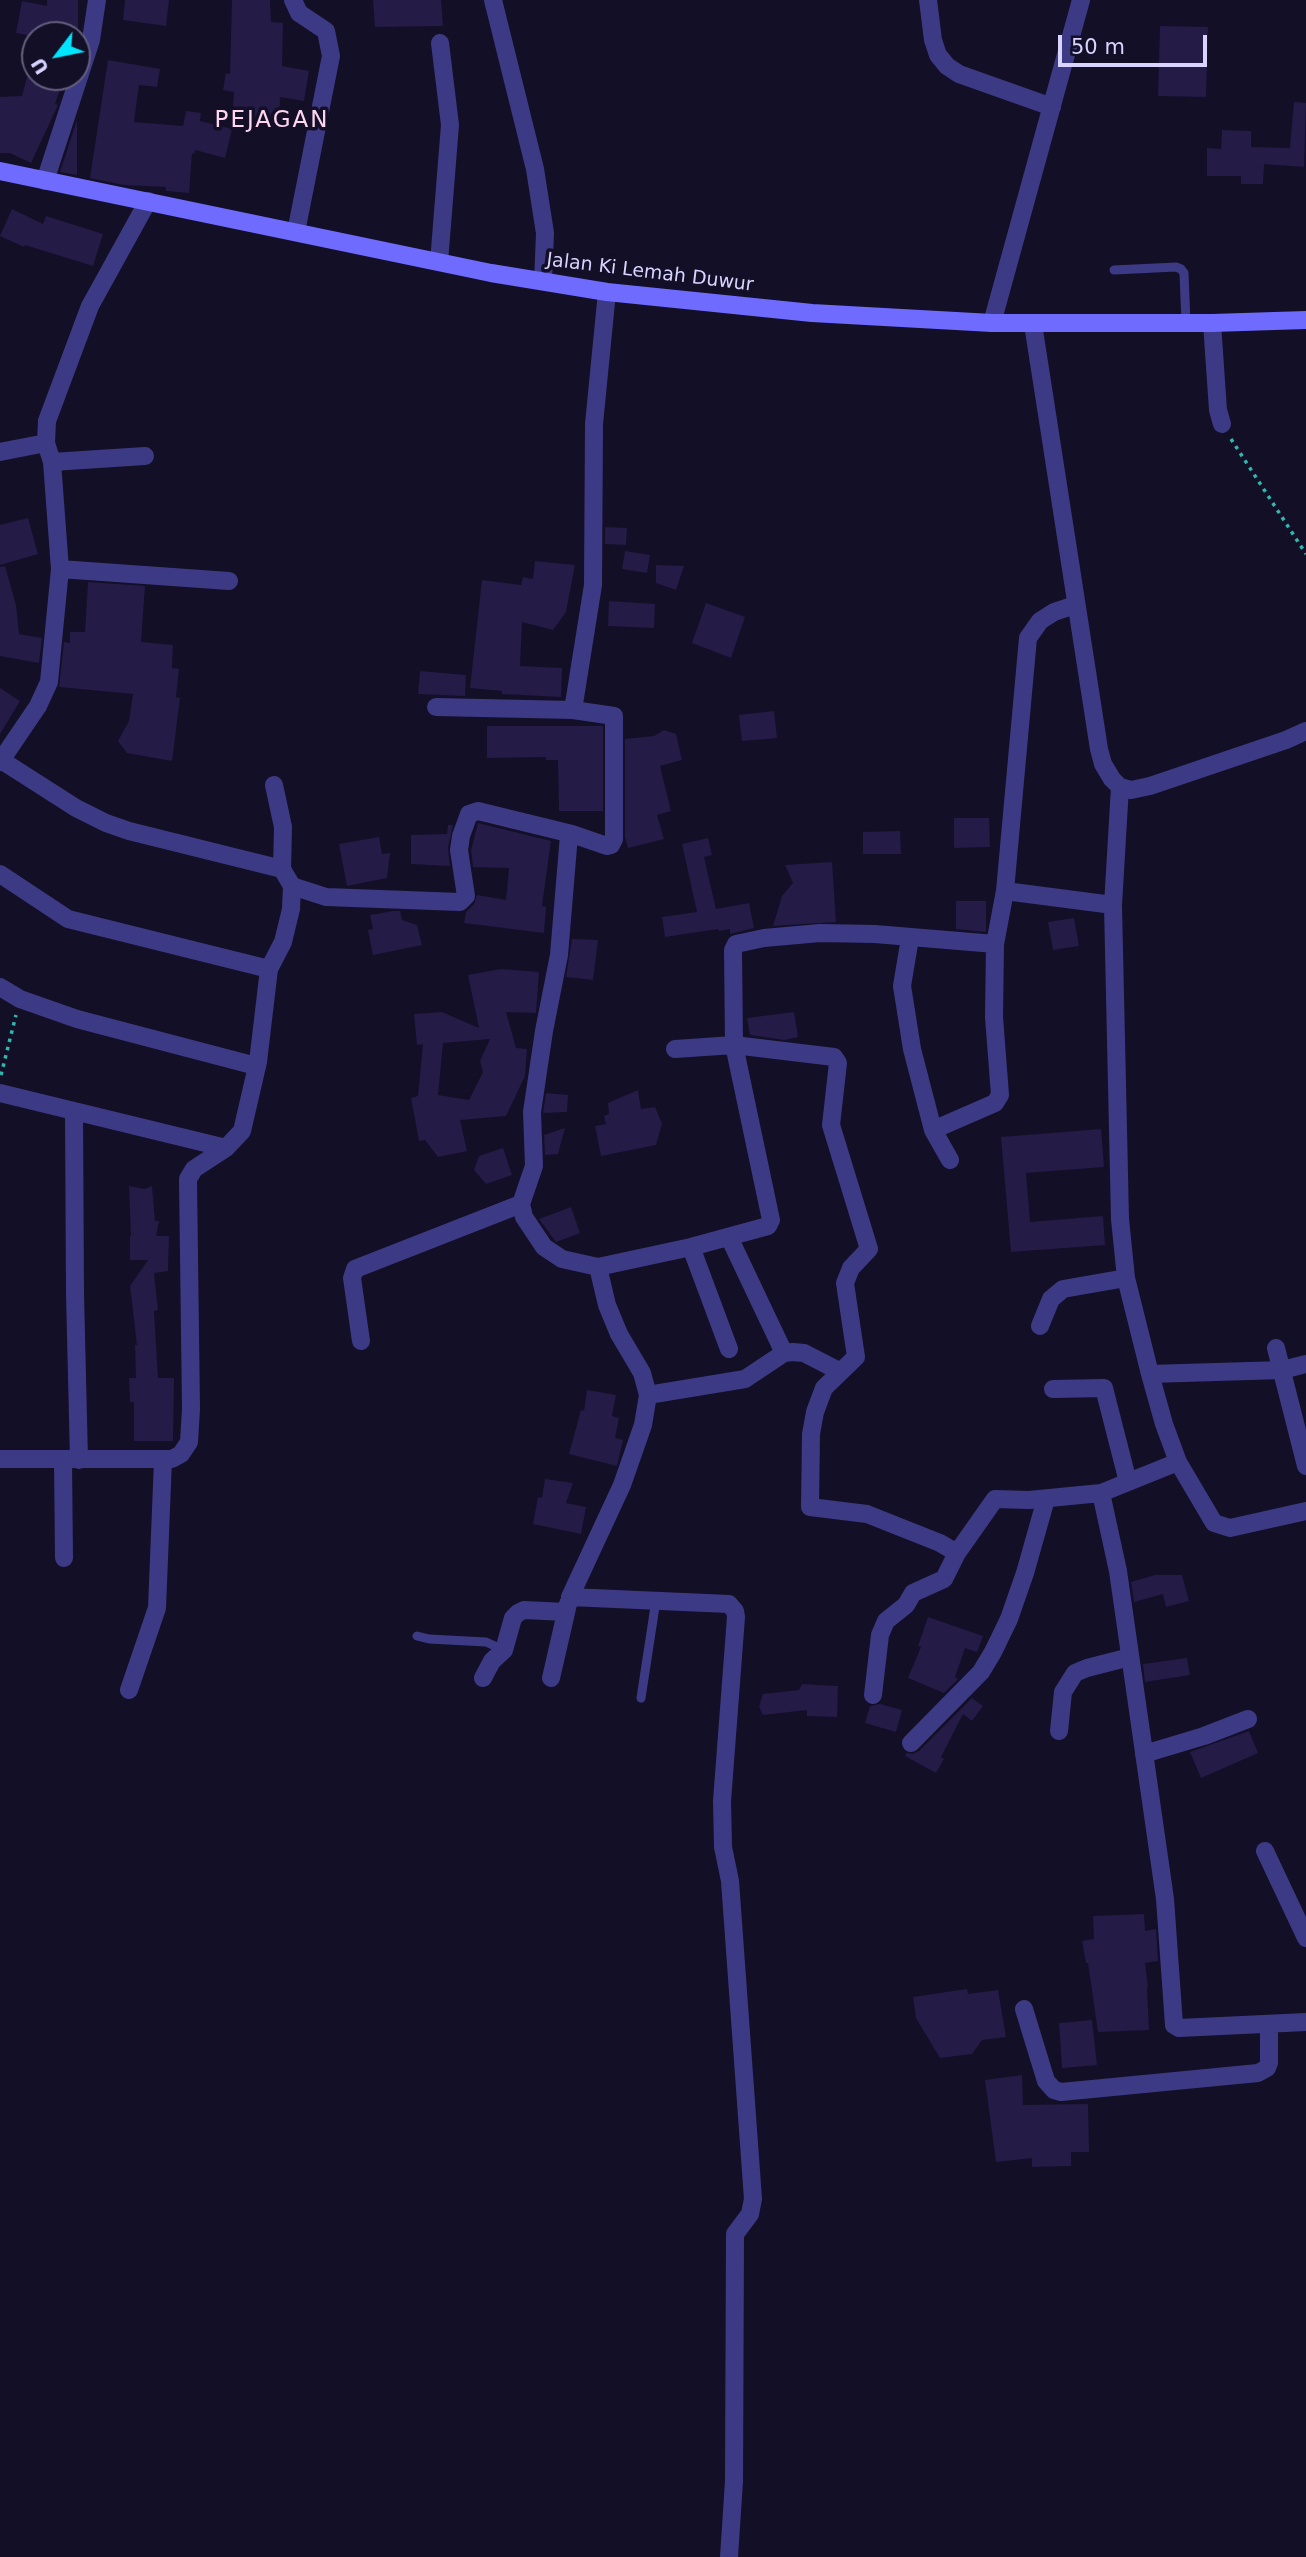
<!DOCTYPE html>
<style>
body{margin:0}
#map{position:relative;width:1306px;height:2557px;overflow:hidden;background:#130f26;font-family:"DejaVu Sans",sans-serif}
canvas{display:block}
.north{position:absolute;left:21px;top:21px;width:70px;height:70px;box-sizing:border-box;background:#130f26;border:2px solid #625e7d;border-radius:50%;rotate:238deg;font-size:19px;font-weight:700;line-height:28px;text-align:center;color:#d9d4ff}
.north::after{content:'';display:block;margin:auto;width:24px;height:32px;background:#00e5ff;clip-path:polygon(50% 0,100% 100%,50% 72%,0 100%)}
.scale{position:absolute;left:1058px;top:35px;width:149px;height:32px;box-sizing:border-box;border:4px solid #d9d4ff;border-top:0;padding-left:9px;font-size:21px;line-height:24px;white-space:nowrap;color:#d9d4ff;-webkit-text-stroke:5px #130f26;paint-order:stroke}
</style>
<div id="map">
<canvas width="1306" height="2557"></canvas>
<div class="north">U</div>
<div class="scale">50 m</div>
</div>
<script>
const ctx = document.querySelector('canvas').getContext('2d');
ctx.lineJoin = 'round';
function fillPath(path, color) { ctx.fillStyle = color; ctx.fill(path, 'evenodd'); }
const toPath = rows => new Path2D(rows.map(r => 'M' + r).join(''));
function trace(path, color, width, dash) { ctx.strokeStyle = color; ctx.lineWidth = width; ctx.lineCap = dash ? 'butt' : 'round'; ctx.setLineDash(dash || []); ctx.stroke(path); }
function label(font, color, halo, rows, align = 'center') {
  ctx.font = font + ' "DejaVu Sans",sans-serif'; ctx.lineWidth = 7; ctx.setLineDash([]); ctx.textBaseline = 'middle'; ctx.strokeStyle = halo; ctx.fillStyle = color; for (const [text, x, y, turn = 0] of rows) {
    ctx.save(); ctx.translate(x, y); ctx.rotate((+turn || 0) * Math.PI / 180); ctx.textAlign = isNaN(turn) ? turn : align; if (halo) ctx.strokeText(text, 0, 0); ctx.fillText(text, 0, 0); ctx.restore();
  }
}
const building = toPath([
 [47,0,78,0,78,35,27,35,16,33,22,1,47,6],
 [125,0,169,0,166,26,123,20],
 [232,0,270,0,271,22,283,23,282,66,309,71,304,101,280,97,279,124,232,120,234,92,223,90,226,73,230,74],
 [373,0,441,0,443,26,375,27],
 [1160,26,1208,27,1206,97,1158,96],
 [108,60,160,69,157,87,139,85,134,122,183,126,186,111,201,113,200,121,232,129,225,158,195,150,194,154,192,153,189,193,166,191,166,187,124,185,90,178],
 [27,77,64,77,55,104,58,105,31,163,10,153,0,153,0,97,22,96],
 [1294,102,1306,103,1304,167,1264,164,1263,184,1241,184,1241,176,1207,176,1207,148,1221,149,1222,130,1251,131,1251,147,1290,148],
 [77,120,77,175,60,172],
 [12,209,43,224,46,216,103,234,93,266,25,245,24,247,0,236],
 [28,518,38,554,0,565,0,525],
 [605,527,627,528,626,545,605,544],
 [625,551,650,555,647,573,622,569],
 [535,561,575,565,566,612,553,630,522,622,520,666,562,668,561,697,502,694,502,691,470,688,482,580,521,585,523,577,533,579],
 [656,565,684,566,676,590,656,583],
 [5,566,16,605,19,634,42,638,39,663,0,656,0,567],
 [88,582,145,586,141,642,173,645,172,668,179,669,176,697,180,698,172,761,127,753,118,741,129,721,133,694,59,687,64,642,70,643,70,632,85,632],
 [609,601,655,604,654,628,608,626],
 [706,603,745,617,731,658,692,643],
 [420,671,466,675,465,696,418,694],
 [0,688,20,701,0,734],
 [774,711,777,738,742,741,739,715],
 [487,726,603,726,603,811,559,811,558,760,546,760,546,757,487,758],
 [664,730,676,734,682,760,660,766,671,811,657,815,664,839,628,848,625,837,625,739,654,736],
 [954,818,989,818,990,847,954,848],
 [478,823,551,841,542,906,546,907,544,933,464,923,466,912,474,904,477,895,506,900,509,868,473,867,471,850],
 [448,825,453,825,448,848,450,866,411,864,411,835,447,834],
 [900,831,901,854,863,854,863,832],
 [379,837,382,854,390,853,387,878,347,886,339,844],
 [708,838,712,855,704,857,716,909,749,903,754,928,730,934,730,929,719,931,718,929,665,937,662,917,697,912,682,844],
 [832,862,836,922,773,926,782,896,793,883,785,865],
 [956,901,986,901,986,932,956,929],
 [393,911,400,911,402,920,417,925,422,945,373,955,368,930,373,929,370,915],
 [1074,918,1079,946,1053,950,1048,922],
 [572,939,598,940,593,980,566,977],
 [501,969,539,972,536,1013,506,1012,516,1048,527,1049,525,1076,506,1116,460,1120,467,1151,438,1157,425,1140,419,1141,411,1098,418,1096,423,1044,417,1045,414,1014,442,1012,479,1028,468,975],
 [490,1039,480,1061,483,1072,469,1100,438,1095,443,1043],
 [794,1012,798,1037,784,1040,750,1035,747,1018],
 [638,1090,641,1109,655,1107,662,1124,656,1145,601,1156,595,1126,606,1124,604,1116,609,1114,608,1103],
 [546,1093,568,1095,567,1112,543,1113],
 [565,1128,558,1154,545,1155,544,1135],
 [1101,1129,1104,1167,1026,1173,1030,1222,1103,1216,1105,1245,1011,1252,1001,1137],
 [503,1148,512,1175,486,1184,474,1170,479,1156],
 [129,1186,144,1189,152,1186,155,1221,159,1221,156,1236,169,1236,168,1271,154,1273,158,1310,154,1311,158,1378,174,1378,173,1441,134,1441,134,1402,130,1402,129,1378,136,1378,135,1345,137,1345,130,1286,148,1260,130,1260,130,1236,131,1236],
 [571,1207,580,1233,556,1242,539,1219],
 [587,1390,616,1395,612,1416,619,1418,615,1438,623,1440,617,1466,569,1454,581,1410,584,1411],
 [545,1479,573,1483,566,1503,586,1507,581,1534,533,1524,538,1497,542,1498],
 [1155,1575,1182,1575,1189,1601,1166,1607,1163,1594,1134,1602,1131,1582],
 [928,1617,983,1636,977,1652,965,1648,955,1677,958,1679,944,1693,908,1678,921,1647,918,1646],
 [1187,1658,1190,1675,1145,1682,1143,1664],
 [802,1684,838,1686,837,1717,807,1716,807,1710,763,1715,759,1707,763,1694,799,1690],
 [972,1698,983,1706,972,1721,963,1714,941,1757,944,1759,936,1773,905,1756,907,1753,913,1754,919,1751],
 [880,1704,902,1710,896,1732,865,1723,870,1706],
 [1249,1731,1258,1753,1201,1778,1190,1752],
 [1144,1914,1145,1931,1156,1929,1158,1961,1145,1963,1148,1987,1147,1988,1149,2030,1098,2032,1088,1963,1086,1963,1082,1941,1094,1939,1093,1916],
 [967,1989,968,1994,998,1990,1006,2037,982,2040,972,2054,940,2058,916,2018,913,1997],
 [1092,2020,1097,2065,1062,2068,1059,2023],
 [1022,2075,1023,2105,1088,2104,1089,2152,1071,2152,1071,2166,1032,2167,1032,2158,996,2162,985,2080]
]);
const path = toPath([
 [1231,439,1306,554],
 [1,1075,16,1015]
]);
const service = toPath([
 [1114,270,1176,267,1181,269,1184,273,1186,323],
 [417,1636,429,1639,486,1642,504,1650],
 [641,1698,656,1600]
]);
const minor = toPath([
 [293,0,299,13,326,31,331,56,296,232],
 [493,0,535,169,545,233,543,281],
 [928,0,933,40,938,55,947,66,959,74,1052,107],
 [45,181,91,40,97,0],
 [439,262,450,125,440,43],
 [992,323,1081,0],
 [1212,323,1218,410,1222,424],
 [1033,324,1099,749,1103,764,1112,779,1120,787,1131,790,1150,786,1286,740,1306,731],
 [0,452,46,443],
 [52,462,145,456],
 [60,569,229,581],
 [573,710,593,585,594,424,607,292],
 [0,762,38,706,49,682,60,569,52,462,46,443,47,421,90,306,148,201],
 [274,785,283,827,282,869],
 [1120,787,1113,905,1120,1219,1126,1278,1150,1374,1164,1424,1178,1462,1214,1523,1230,1528,1306,1511],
 [569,835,559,955,544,1031,532,1112,534,1166,521,1204,524,1217,544,1247,562,1259,598,1267,691,1247,768,1226,771,1220,734,1045,834,1057,838,1063,831,1125,869,1249,851,1268,845,1283,856,1357,824,1388,815,1412,811,1434,810,1507,867,1514,940,1543,957,1553,995,1499,1029,1500,1101,1493,1178,1462],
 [0,874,68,919,269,969],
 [292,886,326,897,460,902,466,896,459,850,461,836,469,814,478,811,572,834,607,846,611,845,614,839,614,716,573,710,436,707],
 [1005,891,1113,905],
 [910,938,902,986,912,1049,933,1130,950,1160],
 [0,987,20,999,77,1019,256,1066],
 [675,1049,734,1045,733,950,736,944,764,938,820,933,875,934,995,944],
 [0,1093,226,1148],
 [74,1111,75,1293,79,1460],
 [933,1130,995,1103,1000,1095,994,1017,995,944,1005,891,1028,638,1040,621,1054,612,1075,605],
 [729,1237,784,1353],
 [691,1247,729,1349],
 [598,1267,607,1305,619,1334,642,1373,648,1395,643,1425,622,1485,570,1597,729,1604,735,1611,736,1617,722,1801,723,1847,730,1881,753,2199,750,2214,735,2234,734,2481,729,2557],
 [1040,1326,1051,1299,1063,1289,1126,1278],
 [361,1341,352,1278,355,1269,521,1204],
 [1276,1348,1306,1466],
 [1150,1374,1282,1370,1306,1364],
 [1053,1389,1104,1388,1128,1482],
 [648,1395,745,1379,784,1353,793,1352,804,1353,839,1371],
 [0,1459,172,1459,181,1454,189,1442,191,1409,188,1179,194,1169,226,1148,242,1131,258,1062,269,969,283,942,291,909,292,886,282,869,129,831,106,823,76,808,1,760],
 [63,1460,64,1558],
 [1101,1493,1118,1571,1165,1899,1174,2025,1179,2028,1306,2022],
 [483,1678,492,1661,504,1650,513,1618,518,1613,524,1610,566,1612],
 [551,1678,568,1604],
 [129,1690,157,1608,163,1460],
 [873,1695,880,1635,886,1621,906,1605,913,1593,944,1579,957,1553],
 [1059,1731,1063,1692,1075,1673,1087,1668,1130,1657],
 [911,1743,981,1672,993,1652,1009,1619,1025,1573,1046,1499],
 [1144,1754,1204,1736,1248,1719],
 [1265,1851,1306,1938],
 [1024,2009,1046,2081,1054,2090,1061,2092,1258,2073,1267,2068,1269,2063,1269,2025]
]);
const secondary = toPath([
 [0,171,491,273,607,292,812,313,992,323,1212,323,1306,320]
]);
const streetNames = [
 ["Jalan Ki Lemah Duwur",650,273,7]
];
const quarterNames = [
 ["PEJAGAN",272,121]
];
fillPath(building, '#241b47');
trace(path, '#2fb8b0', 3.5, [3.5, 5]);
trace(service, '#3d3a85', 9);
trace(minor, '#3d3a85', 18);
trace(secondary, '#6f6bff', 18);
label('19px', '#d9d4ff', '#130f26', streetNames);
ctx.letterSpacing = '2px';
label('23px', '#ffd6f0', '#130f26', quarterNames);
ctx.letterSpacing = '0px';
</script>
